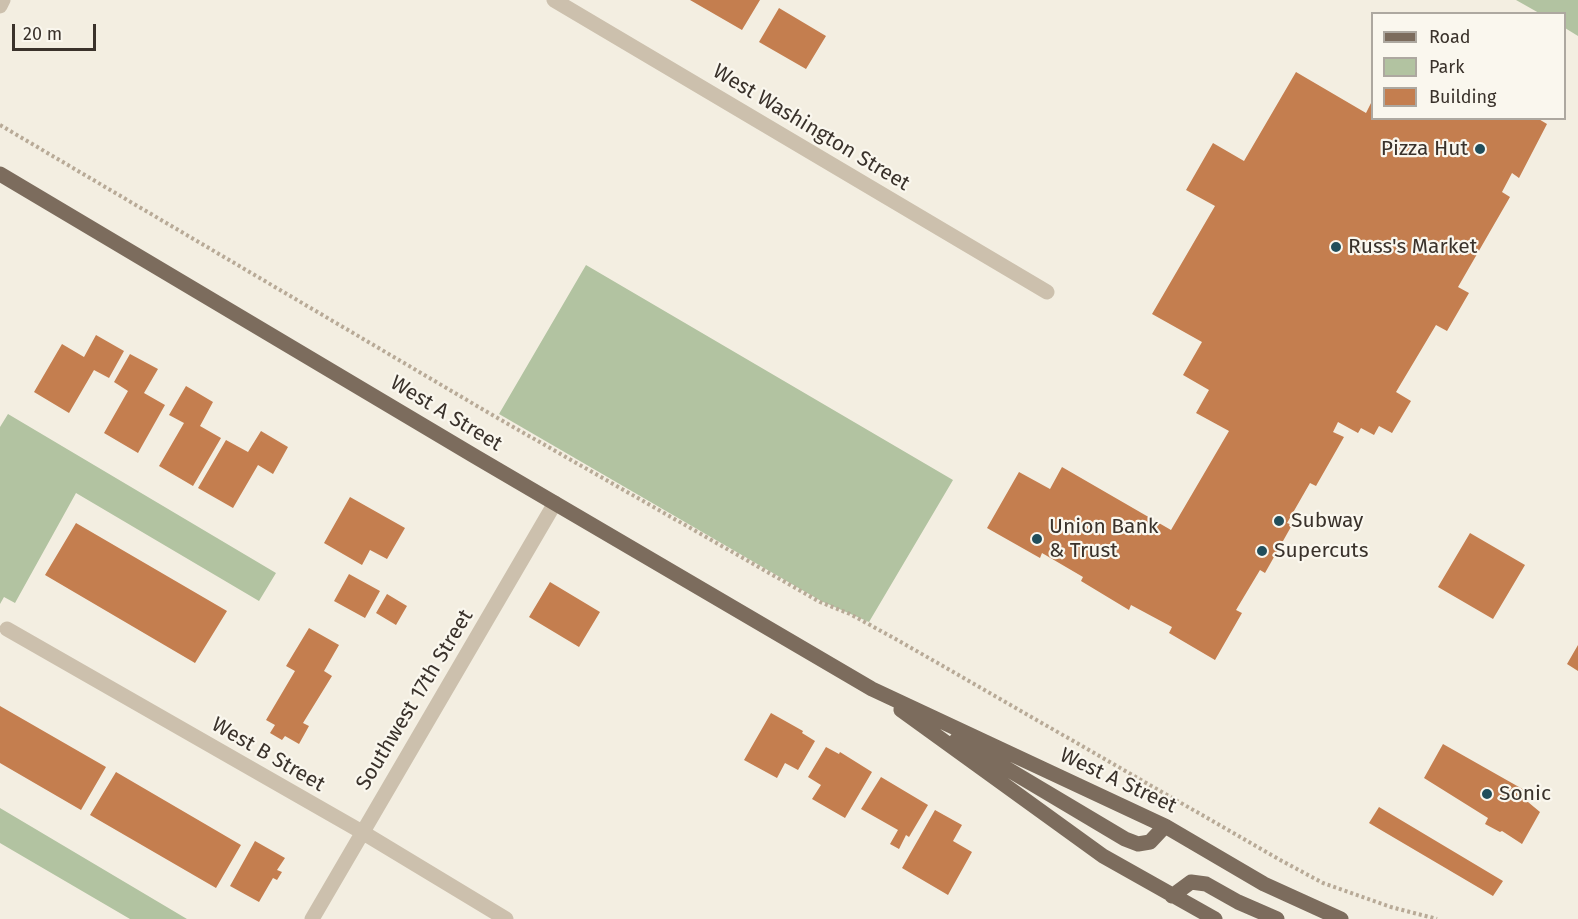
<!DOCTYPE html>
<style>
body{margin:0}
#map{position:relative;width:1578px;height:919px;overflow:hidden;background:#f3eee1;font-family:"Fira Sans",sans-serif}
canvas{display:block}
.legend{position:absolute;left:1371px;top:12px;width:195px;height:108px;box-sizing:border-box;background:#faf7ee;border:2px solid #ada8a0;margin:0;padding:8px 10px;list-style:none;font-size:18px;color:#3a322b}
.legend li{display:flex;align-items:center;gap:12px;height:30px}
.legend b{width:30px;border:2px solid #ada8a0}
.scale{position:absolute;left:12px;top:24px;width:84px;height:27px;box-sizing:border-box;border:3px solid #3a322b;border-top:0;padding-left:8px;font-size:18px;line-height:21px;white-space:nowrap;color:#3a322b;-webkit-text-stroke:4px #faf7ee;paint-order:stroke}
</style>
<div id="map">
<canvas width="1578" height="919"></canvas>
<ul class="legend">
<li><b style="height:8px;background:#7c6c5d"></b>Road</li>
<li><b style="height:16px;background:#b2c3a1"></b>Park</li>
<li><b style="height:16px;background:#c47e4f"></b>Building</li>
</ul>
<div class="scale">20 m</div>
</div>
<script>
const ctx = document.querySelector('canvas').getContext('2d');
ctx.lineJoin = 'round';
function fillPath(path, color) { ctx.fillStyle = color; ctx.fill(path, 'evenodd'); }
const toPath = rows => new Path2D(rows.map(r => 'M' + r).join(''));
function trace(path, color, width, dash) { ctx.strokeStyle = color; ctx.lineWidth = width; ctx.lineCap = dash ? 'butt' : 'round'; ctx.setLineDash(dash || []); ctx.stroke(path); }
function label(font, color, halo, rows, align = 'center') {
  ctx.font = font + ' "Fira Sans",sans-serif'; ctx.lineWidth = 4.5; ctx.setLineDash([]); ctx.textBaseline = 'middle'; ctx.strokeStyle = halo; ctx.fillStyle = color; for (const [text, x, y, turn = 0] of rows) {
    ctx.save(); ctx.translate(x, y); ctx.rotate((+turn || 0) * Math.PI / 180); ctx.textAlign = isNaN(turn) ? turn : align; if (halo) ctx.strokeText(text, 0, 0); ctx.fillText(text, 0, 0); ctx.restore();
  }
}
const green = toPath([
 [1516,0,1578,0,1578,36,1565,28,1564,14,1539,13],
 [586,265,953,480,869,622,821,601,499,414],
 [8,414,276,573,259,601,76,493,15,603,4,597,0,604,0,427],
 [0,808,187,919,130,919,0,843]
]);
const building = toPath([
 [690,0,760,0,742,30],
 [779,8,826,36,806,69,759,42],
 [1296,72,1366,113,1372,101,1372,118,1537,118,1547,124,1519,178,1512,173,1502,192,1510,197,1458,287,1469,293,1447,331,1436,325,1396,392,1411,401,1392,433,1379,426,1374,435,1361,428,1358,433,1338,422,1333,432,1344,437,1316,486,1310,483,1287,523,1292,525,1265,573,1260,570,1236,610,1242,613,1215,660,1169,633,1172,627,1131,605,1129,610,1081,581,1083,577,1042,553,1040,558,987,528,1019,472,1050,489,1062,467,1171,530,1229,431,1196,413,1209,390,1183,375,1202,342,1152,314,1215,206,1186,190,1213,143,1244,161],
 [96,335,124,351,109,378,94,370,69,413,34,392,62,344,84,357],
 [130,354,158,369,144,393,165,405,138,453,104,433,128,391,114,382],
 [186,386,213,402,200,426,221,438,193,486,159,466,184,423,169,415],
 [261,431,288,447,273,474,258,465,233,508,198,488,226,440,248,452],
 [350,497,405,528,387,559,370,550,362,565,324,543],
 [76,523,227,611,195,663,45,575],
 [1470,533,1525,565,1493,619,1438,587],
 [349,574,380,591,365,618,334,601],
 [550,582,600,612,579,647,529,617],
 [387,594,407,606,396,625,376,613],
 [309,628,339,645,324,671,332,676,303,723,309,726,299,744,285,736,282,740,270,733,275,725,266,720,295,671,286,666],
 [1578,645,1578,671,1567,664],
 [0,706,106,767,81,810,0,763],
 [771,713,803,731,802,733,815,741,798,770,785,763,777,778,744,760],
 [1443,744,1526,791,1522,797,1540,812,1522,844,1502,831,1500,832,1485,824,1488,818,1424,778],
 [826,747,839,754,840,752,872,772,845,818,812,799,821,785,808,777],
 [116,772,241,845,216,888,90,815],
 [881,777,928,805,909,837,906,835,899,849,890,844,898,830,861,809],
 [1379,807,1503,881,1493,896,1369,823],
 [935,810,962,825,953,841,972,852,948,895,902,868],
 [255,841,285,858,277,870,282,872,277,880,273,878,259,902,230,886]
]);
const path = toPath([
 [0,125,494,416,820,602,850,614,901,642,1282,861,1323,883,1391,907,1437,919]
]);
const minor = toPath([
 [554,0,1047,292],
 [0,6,3,0],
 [7,629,362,832,506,919],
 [312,919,555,503]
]);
const major = toPath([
 [0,174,476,457,872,689,1165,826,1264,884,1341,919],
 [901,710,1103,856,1215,919],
 [957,739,1125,839,1138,844,1150,842,1165,826],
 [1172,896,1191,882,1206,884,1238,902,1277,919]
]);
const markers = [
 [1480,149,6,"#214e5b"],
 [1336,247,6,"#214e5b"],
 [1279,521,6,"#214e5b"],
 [1037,539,6,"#214e5b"],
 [1262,551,6,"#214e5b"],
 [1487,794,6,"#214e5b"]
];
const streetNames = [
 ["West Washington Street",811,128,31],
 ["West A Street",446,414,31],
 ["Southwest 17th Street",415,700,-59],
 ["West B Street",268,755,30],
 ["West A Street",1118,781,25]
];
const poiNames = [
 ["Pizza Hut",1468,149,"right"],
 ["Russ's Market",1348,247],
 ["Subway",1291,521],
 ["Union Bank",1049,527],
 ["& Trust",1049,551],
 ["Supercuts",1274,551],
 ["Sonic",1499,794]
];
fillPath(green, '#b2c3a1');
fillPath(building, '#c47e4f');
trace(path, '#b8aa97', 4, [3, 3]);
trace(minor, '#ccc0ad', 15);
trace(major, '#7c6c5d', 15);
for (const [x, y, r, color] of markers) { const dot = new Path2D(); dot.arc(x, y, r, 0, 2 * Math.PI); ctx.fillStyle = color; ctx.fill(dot); trace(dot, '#faf7ee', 2); }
label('21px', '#3a322b', '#faf7ee', streetNames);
label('21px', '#3a322b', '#faf7ee', poiNames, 'left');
</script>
